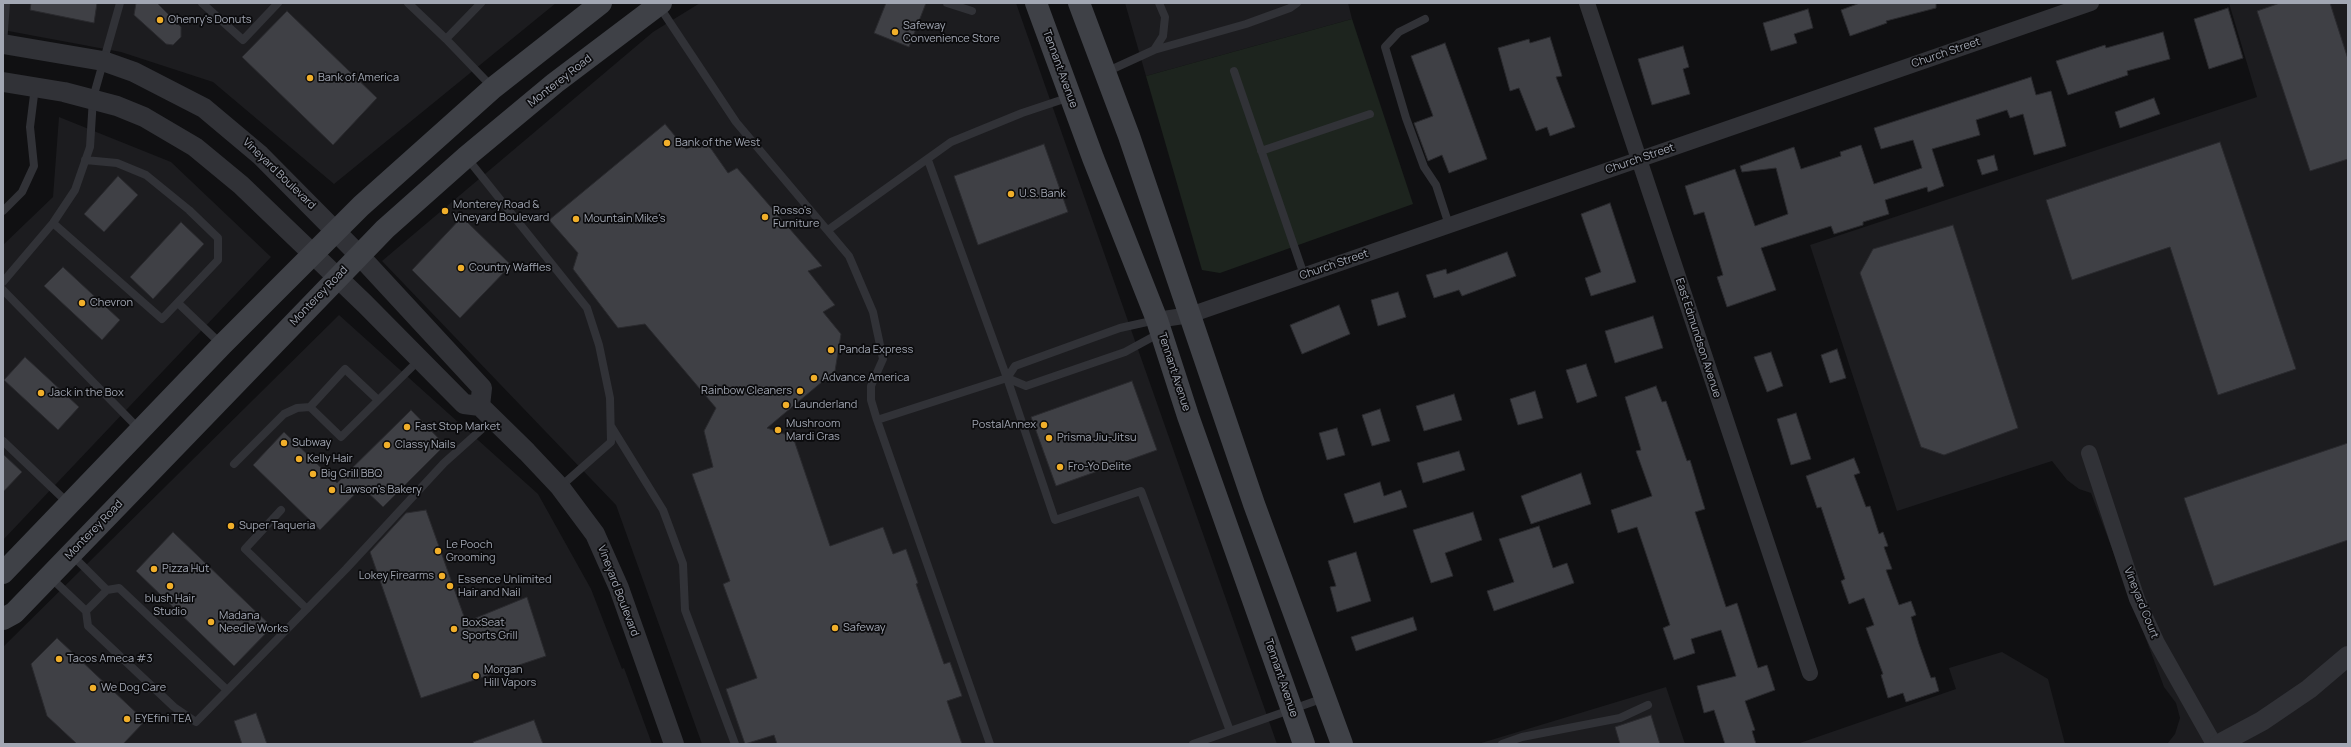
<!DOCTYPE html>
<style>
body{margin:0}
#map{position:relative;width:2351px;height:747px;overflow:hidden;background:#101012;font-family:Manrope,sans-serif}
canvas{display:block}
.frame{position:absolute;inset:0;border:4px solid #a2a7b3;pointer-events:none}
</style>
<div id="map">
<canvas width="2351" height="747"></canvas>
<div class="frame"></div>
</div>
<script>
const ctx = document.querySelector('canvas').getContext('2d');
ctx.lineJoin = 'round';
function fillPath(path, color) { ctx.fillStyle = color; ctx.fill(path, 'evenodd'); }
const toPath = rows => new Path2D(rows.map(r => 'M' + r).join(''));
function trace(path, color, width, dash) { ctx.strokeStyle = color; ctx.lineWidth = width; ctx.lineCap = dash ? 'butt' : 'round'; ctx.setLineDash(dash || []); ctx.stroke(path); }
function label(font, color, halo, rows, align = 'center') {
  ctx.font = font + ' Manrope,sans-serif'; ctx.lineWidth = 3.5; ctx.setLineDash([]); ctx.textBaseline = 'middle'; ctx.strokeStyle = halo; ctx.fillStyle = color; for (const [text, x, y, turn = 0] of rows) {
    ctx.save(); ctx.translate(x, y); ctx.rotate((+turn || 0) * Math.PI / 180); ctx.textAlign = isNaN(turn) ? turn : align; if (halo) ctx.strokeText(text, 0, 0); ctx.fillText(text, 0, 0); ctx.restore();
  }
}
const built = toPath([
 [3,3,556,3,334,184,213,82,121,52,3,30],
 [700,3,1016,3,1277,744,702,744,616,505,382,261,653,32],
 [1125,3,1348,3,1352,19,1146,76],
 [2229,3,2348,3,2348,744,2167,744,2175,734,2180,718,2176,703,2164,687,2091,493,2079,489,2067,480,2052,461,1897,511,1810,245,2257,97],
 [59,117,171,162,271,257,3,540,3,245,53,197],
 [339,315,538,494,591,589,622,669,624,668,652,744,3,744,3,647],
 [2002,652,2048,679,2065,744,1797,744,1956,689,1949,668],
 [1666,687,1685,744,1478,744]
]);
const green = toPath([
 [1352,19,1413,204,1220,273,1202,270,1146,76]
]);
const building = toPath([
 [31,3,97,3,94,23,30,10,31,3],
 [136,3,157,3,181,27,181,37,173,45,166,44,134,15,136,3],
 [886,3,926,3,909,47,874,33,886,3],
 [1860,3,1936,3,1936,8,1886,21,1887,23,1850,36,1841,10,1860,3],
 [2280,3,2330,3,2348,59,2348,159,2310,171,2257,11,2280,3],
 [2228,8,2243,58,2209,69,2194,19,2228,8],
 [1808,9,1813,28,1794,34,1797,43,1771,51,1763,23,1808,9],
 [287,11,377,98,333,145,242,57,287,11],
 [2163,32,2170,59,2127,71,2128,75,2068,95,2056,61,2105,45,2106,48,2163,32],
 [1550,37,1562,76,1556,77,1575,127,1550,136,1547,127,1536,131,1519,88,1510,91,1498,48,1529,39,1530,43,1550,37],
 [1445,43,1487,159,1449,173,1442,155,1428,161,1414,123,1433,116,1411,56,1445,43],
 [1683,46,1689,67,1683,69,1690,94,1652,105,1638,59,1683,46],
 [2031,77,2036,95,2051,91,2066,146,2034,155,2023,114,2010,118,2007,110,1976,120,1980,135,1932,149,1944,186,1928,192,1927,187,1885,200,1889,214,1863,222,1863,225,1834,234,1831,226,1761,248,1776,290,1727,307,1717,277,1723,275,1704,212,1694,215,1685,186,1735,169,1755,226,1788,214,1776,168,1742,172,1740,166,1794,147,1801,169,1841,156,1840,152,1861,145,1874,184,1922,168,1913,140,1881,149,1874,128,2031,77],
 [2154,98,2160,114,2120,128,2115,112,2154,98],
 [665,124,686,149,705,140,728,173,737,168,822,266,808,271,835,305,823,312,841,334,835,371,767,428,793,437,830,546,883,527,893,554,906,549,918,583,916,584,944,664,950,662,962,696,947,701,962,744,777,744,774,735,745,744,726,689,757,678,723,584,730,581,692,474,713,467,704,431,716,408,645,324,618,328,573,269,578,253,549,220,665,124],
 [2220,142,2296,369,2218,395,2170,247,2072,280,2046,200,2220,142],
 [1044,144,1068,212,978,245,954,176,1044,144],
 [1994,155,1998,170,1982,175,1977,160,1994,155],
 [118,176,138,195,104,232,84,214,118,176],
 [1610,203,1636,282,1591,296,1585,278,1601,272,1581,214,1610,203],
 [462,217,511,265,460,318,412,270,462,217],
 [181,222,204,244,153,299,130,277,181,222],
 [1953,225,2018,428,1944,455,1921,447,1860,273,1873,249,1953,225],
 [1507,252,1516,276,1462,296,1459,290,1434,298,1426,275,1446,269,1447,274,1507,252],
 [63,267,120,320,102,340,44,286,63,267],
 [1398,292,1406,317,1378,326,1371,300,1398,292],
 [1339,305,1350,334,1302,354,1290,325,1339,305],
 [1653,316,1663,348,1615,363,1605,331,1653,316],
 [1837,349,1846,378,1830,383,1821,355,1837,349],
 [1771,352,1783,386,1767,392,1754,357,1771,352],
 [25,357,79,407,58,430,4,380,25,357],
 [1586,364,1597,396,1577,403,1566,370,1586,364],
 [1132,381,1157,450,1056,486,1031,417,1132,381],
 [1656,386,1662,402,1666,401,1687,461,1690,460,1705,509,1695,512,1726,607,1737,603,1758,668,1767,665,1775,690,1745,701,1755,730,1752,731,1756,744,1725,744,1714,710,1704,713,1697,686,1736,676,1721,630,1691,639,1695,653,1674,660,1663,628,1670,625,1637,527,1618,533,1611,510,1652,496,1636,451,1641,450,1625,397,1656,386],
 [1535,391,1543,418,1518,425,1510,399,1535,391],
 [1454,394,1462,420,1424,431,1416,406,1454,394],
 [1380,409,1390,441,1372,446,1362,415,1380,409],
 [411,410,445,445,383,507,362,487,320,530,253,465,284,432,337,483,411,410],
 [1796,413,1811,459,1791,465,1777,419,1796,413],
 [1337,428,1345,455,1327,460,1319,433,1337,428],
 [2348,443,2348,540,2214,586,2184,498,2348,443],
 [1459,451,1465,470,1423,483,1417,463,1459,451],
 [3,454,22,472,3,492,3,454],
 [1854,458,1860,473,1854,475,1866,507,1870,506,1879,534,1883,532,1888,546,1884,547,1892,569,1886,570,1899,605,1911,601,1916,615,1911,617,1919,644,1931,678,1935,677,1939,691,1906,702,1903,693,1888,698,1881,675,1883,674,1866,628,1874,625,1864,598,1849,604,1841,581,1845,579,1821,507,1817,508,1806,476,1854,458],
 [1581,473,1591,504,1531,524,1521,496,1581,473],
 [1380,482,1384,496,1401,490,1407,507,1354,523,1344,494,1380,482],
 [426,510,466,622,527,597,546,656,421,698,370,552,406,513,426,510],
 [1473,512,1482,540,1445,553,1453,576,1431,583,1413,530,1473,512],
 [1539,526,1553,568,1567,563,1574,583,1494,611,1487,591,1514,582,1499,539,1539,526],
 [173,532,272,627,234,666,136,571,173,532],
 [1356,552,1371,601,1337,612,1330,587,1336,586,1328,561,1356,552],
 [1413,617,1417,630,1356,651,1351,637,1413,617],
 [57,638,145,721,123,744,77,744,47,716,31,664,57,638],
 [256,713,267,744,242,744,234,721,256,713],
 [1651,715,1660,744,1620,744,1615,727,1651,715],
 [534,720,543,744,474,744,473,742,534,720]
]);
const service = toPath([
 [202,3,243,40,278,3],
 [408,3,446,39,493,88],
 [947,3,972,11],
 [659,6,736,122,849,256,873,312,883,359,871,386,871,400,877,420,990,744],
 [1425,19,1399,32,1385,47,1406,118,1424,167,1436,185,1449,225],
 [446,39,481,3],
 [3,44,6,3],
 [1154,50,1246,24,1290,8,1297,3],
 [1234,71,1304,275],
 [1106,72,1154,50,1163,36,1165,17,1159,3],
 [1261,151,1370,114],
 [467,158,587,308,599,345,610,398,611,442,560,487],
 [928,160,1007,378,1055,520,1141,491,1230,731],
 [3,211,22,192,34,166,30,127,35,87],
 [53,223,162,319,218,260,218,238,189,210,146,175,117,163,85,160],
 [828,230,951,142,1022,113,1070,97],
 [3,282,53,223,75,190,90,147,93,98,120,3],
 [3,290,140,430],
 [178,303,222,345],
 [1156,320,1120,328,1015,366,1007,378,1026,386,1125,352,1160,333],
 [378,400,345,369,310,407,341,437,420,359],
 [877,420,1007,378],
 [611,426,663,510,683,564,685,610,735,744],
 [3,441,69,504],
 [234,464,284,414,297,408,310,407],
 [281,510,245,549,307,609],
 [72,555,107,590],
 [49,576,86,611,88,626,174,707,196,722,346,569,444,463,493,419],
 [86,611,107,590,119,588,227,690],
 [1193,744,1324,698],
 [1502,744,1522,737,1620,718,1648,705]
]);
const minor = toPath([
 [1587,3,1810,673],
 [1157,320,1190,315,2091,3],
 [2089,453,2137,599,2157,643,2214,744]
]);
const tertiary = toPath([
 [3,44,103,61,134,72,204,108,260,155,359,255,482,388,480,406],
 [3,82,64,92,117,106,144,117,195,147,241,185,365,304,464,404,480,406,527,452,560,487,595,534,619,588,674,744],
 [2219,744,2262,721,2309,689,2348,656]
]);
const secondary = toPath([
 [1036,3,1093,158,1157,320,1188,416,1304,744],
 [1079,3,1129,136,1254,504,1342,744],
 [3,573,222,345,361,206,493,88,601,3],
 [3,619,14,613,385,229,466,157,555,83,661,3]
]);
const markers = [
 [160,20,4,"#f1af2a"],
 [895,32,4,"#f1af2a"],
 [310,78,4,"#f1af2a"],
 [667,143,4,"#f1af2a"],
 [1011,194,4,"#f1af2a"],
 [445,211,4,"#f1af2a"],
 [765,217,4,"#f1af2a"],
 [576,219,4,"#f1af2a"],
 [461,268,4,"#f1af2a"],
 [82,303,4,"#f1af2a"],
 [831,350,4,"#f1af2a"],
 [814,378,4,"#f1af2a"],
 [800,391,4,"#f1af2a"],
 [41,393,4,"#f1af2a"],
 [786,405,4,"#f1af2a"],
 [1044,425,4,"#f1af2a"],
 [407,427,4,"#f1af2a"],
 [778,430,4,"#f1af2a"],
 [1049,438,4,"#f1af2a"],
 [284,443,4,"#f1af2a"],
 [387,445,4,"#f1af2a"],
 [299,459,4,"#f1af2a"],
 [1060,467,4,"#f1af2a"],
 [313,474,4,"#f1af2a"],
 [332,490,4,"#f1af2a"],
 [231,526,4,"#f1af2a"],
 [438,551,4,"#f1af2a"],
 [154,569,4,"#f1af2a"],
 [442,576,4,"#f1af2a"],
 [170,586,4,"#f1af2a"],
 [450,586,4,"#f1af2a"],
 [211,622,4,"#f1af2a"],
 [835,628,4,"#f1af2a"],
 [454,629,4,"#f1af2a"],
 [59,659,4,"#f1af2a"],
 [476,676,4,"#f1af2a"],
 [93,688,4,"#f1af2a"],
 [127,719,4,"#f1af2a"]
];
const poiNames = [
 ["Ohenry's Donuts",168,20],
 ["Safeway",903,26],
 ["Convenience Store",903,39],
 ["Bank of America",318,78],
 ["Bank of the West",675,143],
 ["U.S. Bank",1019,194],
 ["Monterey Road &",453,205],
 ["Vineyard Boulevard",453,218],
 ["Rosso's",773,211],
 ["Furniture",773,224],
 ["Mountain Mike's",584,219],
 ["Country Waffles",469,268],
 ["Chevron",90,303],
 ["Panda Express",839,350],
 ["Advance America",822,378],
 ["Rainbow Cleaners",792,391,"right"],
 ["Jack in the Box",49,393],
 ["Launderland",794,405],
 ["Mushroom",786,424],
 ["Mardi Gras",786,437],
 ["PostalAnnex",1036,425,"right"],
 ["Fast Stop Market",415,427],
 ["Prisma Jiu-Jitsu",1057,438],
 ["Subway",292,443],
 ["Classy Nails",395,445],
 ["Kelly Hair",307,459],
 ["Fro-Yo Delite",1068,467],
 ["Big Grill BBQ",321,474],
 ["Lawson's Bakery",340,490],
 ["Super Taqueria",239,526],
 ["Le Pooch",446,545],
 ["Grooming",446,558],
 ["Pizza Hut",162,569],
 ["Lokey Firearms",434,576,"right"],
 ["Essence Unlimited",458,580],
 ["Hair and Nail",458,593],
 ["blush Hair",170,599,"center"],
 ["Studio",170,612,"center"],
 ["Madana",219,616],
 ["Needle Works",219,629],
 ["BoxSeat",462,623],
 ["Sports Grill",462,636],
 ["Safeway",843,628],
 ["Tacos Ameca #3",67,659],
 ["Morgan",484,670],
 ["Hill Vapors",484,683],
 ["We Dog Care",101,688],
 ["EYEfini TEA",135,719]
];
const streetNames = [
 ["Church Street",1946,53,-19],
 ["Tennant Avenue",1060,69,70],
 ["Monterey Road",560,81,-38],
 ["Church Street",1640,159,-19],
 ["Vineyard Boulevard",279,174,44],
 ["Church Street",1334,265,-19],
 ["Monterey Road",319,296,-46],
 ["East Edmundson Avenue",1698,338,72],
 ["Tennant Avenue",1174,372,72],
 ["Monterey Road",94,530,-46],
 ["Vineyard Boulevard",618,591,69],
 ["Vineyard Court",2141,603,68],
 ["Tennant Avenue",1281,678,71]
];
fillPath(built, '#1c1c1f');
fillPath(green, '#1d241e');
fillPath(building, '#3f4045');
trace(building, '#2a2a2e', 1);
trace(service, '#313237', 8);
trace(minor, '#313237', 16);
trace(tertiary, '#313237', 20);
trace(secondary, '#3f4147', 22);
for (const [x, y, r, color] of markers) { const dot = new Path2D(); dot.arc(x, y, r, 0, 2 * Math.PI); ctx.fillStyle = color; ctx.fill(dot); trace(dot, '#0b0b0d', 1.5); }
label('11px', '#a2a7b3', '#0b0b0d', poiNames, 'left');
label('11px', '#a2a7b3', '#0b0b0d', streetNames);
</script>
